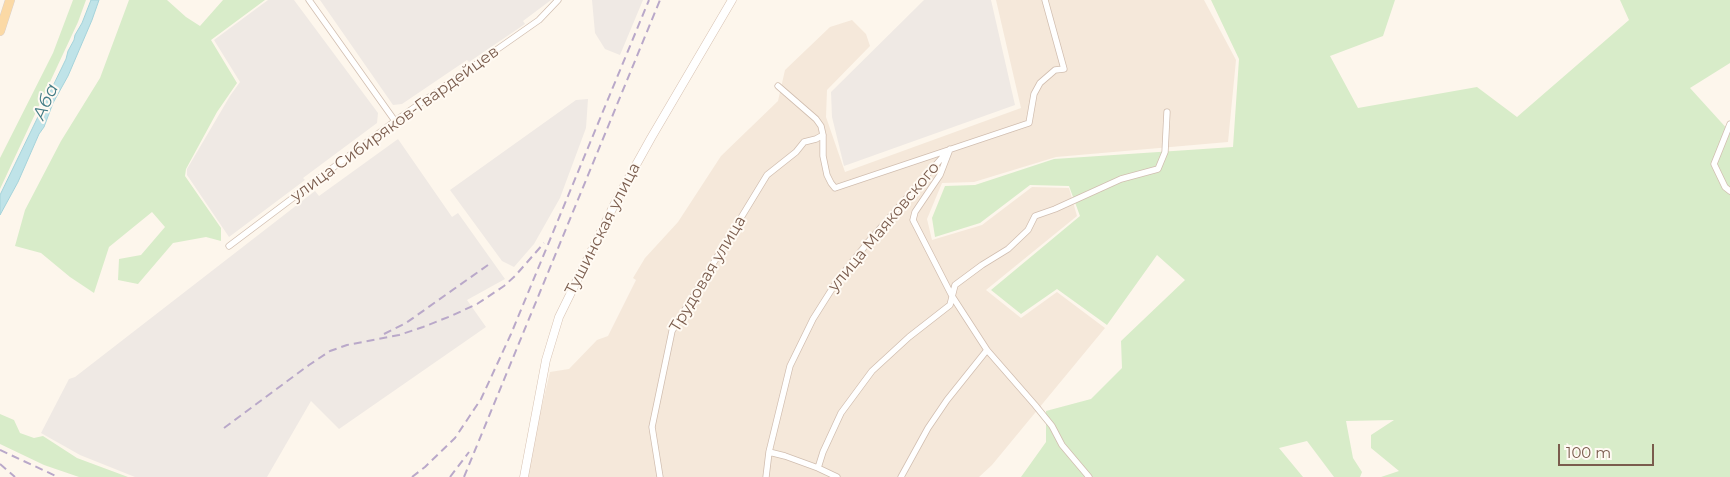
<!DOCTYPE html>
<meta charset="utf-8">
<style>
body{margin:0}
#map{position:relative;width:1730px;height:477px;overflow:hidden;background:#fdf6ec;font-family:Montserrat,sans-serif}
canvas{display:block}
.scale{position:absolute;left:1558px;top:444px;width:96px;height:22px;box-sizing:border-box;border:2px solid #7a5c4d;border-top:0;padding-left:6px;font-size:15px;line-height:18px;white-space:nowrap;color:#7a5c4d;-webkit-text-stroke:4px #fffaf3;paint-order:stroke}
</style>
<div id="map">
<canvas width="1730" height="477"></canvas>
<div class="scale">100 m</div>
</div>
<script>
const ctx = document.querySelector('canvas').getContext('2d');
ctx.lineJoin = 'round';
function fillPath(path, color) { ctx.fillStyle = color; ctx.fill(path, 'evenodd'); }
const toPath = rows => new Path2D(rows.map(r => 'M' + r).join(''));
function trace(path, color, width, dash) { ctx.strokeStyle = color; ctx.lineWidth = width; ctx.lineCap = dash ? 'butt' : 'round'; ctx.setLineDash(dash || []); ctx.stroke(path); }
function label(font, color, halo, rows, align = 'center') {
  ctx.font = font + ' Montserrat,sans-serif'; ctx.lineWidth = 4; ctx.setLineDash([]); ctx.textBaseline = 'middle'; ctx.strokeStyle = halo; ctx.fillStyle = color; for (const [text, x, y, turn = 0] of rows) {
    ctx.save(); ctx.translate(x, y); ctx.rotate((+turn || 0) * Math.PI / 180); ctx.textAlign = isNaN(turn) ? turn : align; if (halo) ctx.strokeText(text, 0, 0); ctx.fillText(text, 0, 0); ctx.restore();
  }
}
const residential = toPath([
 [996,0,1204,0,1236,60,1228,142,1056,157,974,182,942,183,927,219,932,240,982,225,1032,187,1069,188,1077,216,986,290,1021,318,1057,292,1105,328,992,465,979,477,528,477,533,443,550,372,569,369,597,340,608,336,636,280,633,278,645,258,678,222,721,156,778,101,785,70,830,27,852,20,866,34,870,46,827,90,826,117,845,172,1021,108]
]);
const industrial = toPath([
 [268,0,294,0,378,113,377,123,303,178,305,180,229,237,187,175,187,169,230,96,240,82,214,40],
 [320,0,551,0,523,21,525,24,469,62,467,60,402,104,393,105],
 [592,0,643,0,620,55,605,49,595,33],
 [924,0,991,0,1015,105,844,166,832,117,831,92],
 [588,99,586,128,560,198,534,244,514,267,502,261,450,190,576,100],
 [398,139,452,217,458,213,505,279,467,300,486,327,339,429,311,401,267,477,135,477,80,455,41,433,69,379,75,377,315,191,319,196]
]);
const green = toPath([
 [73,0,86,0,78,22,0,189,0,158,53,53],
 [129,0,167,0,186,17,200,26,223,0,265,0,211,40,237,83,217,112,186,169,185,176,221,228,221,241,206,237,173,243,138,284,118,280,119,259,141,255,165,227,152,212,109,247,94,293,70,277,41,253,15,246,25,210,61,141,100,78],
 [1211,0,1395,0,1383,36,1330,56,1358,108,1477,87,1517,117,1629,20,1620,0,1730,0,1730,63,1690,88,1730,132,1730,477,1381,477,1399,471,1371,448,1371,435,1394,420,1346,421,1353,458,1362,472,1360,477,1334,477,1307,441,1279,448,1303,477,1021,477,1046,442,1046,411,1091,399,1122,368,1121,341,1185,280,1157,255,1107,325,1057,289,1021,314,991,290,1080,216,1069,186,1030,185,980,223,935,237,932,218,945,186,975,185,1054,159,1233,147,1239,59],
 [0,414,14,420,20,433,34,438,43,436,77,458,128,477,79,477,44,465,0,444]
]);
const water = toPath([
 [91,0,99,0,92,20,68,76,53,103,44,127,39,134,18,182,0,215,0,195,66,59,68,51,74,40,75,35,82,23,91,0]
]);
const street = toPath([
 [309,0,395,121],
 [778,86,816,119,821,126,823,135,823,156,827,175,831,183,835,188,1029,123,1034,94,1040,83,1055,70,1064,69,1045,0],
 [1730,124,1714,164,1725,187,1730,191],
 [950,149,940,175,915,212,913,220,952,296,987,350,1035,405,1052,426,1062,445,1089,477],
 [229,246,395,121,539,20,558,0],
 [769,452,785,456,818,468,823,452,841,413,872,371,909,337,950,305,955,285,982,265,1008,249,1028,230,1035,216,1055,209,1121,179,1158,169,1165,152,1167,112],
 [818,468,837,477],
 [660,477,652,427,672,331,767,175,796,152,804,142,816,139,823,135],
 [766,477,769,452,790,366,813,319,837,281,869,241,947,152],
 [901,477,928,428,947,400,987,350]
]);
const secondary = toPath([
 [524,477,546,360,559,317,617,199,651,138,732,0]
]);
const primary = toPath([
 [0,31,10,0]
]);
const rail = toPath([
 [384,334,406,323,488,265],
 [224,428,309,365,330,351,347,345,399,335,423,327,451,316,477,304,504,286,515,276,544,243],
 [0,450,58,477],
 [0,464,15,477],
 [412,477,425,467,455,438,481,399,511,334,649,0],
 [450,477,469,452],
 [464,477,660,0]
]);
const streetNames = [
 ["улица Сибиряков-Гвардейцев",395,124,-36],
 ["улица Маяковского",884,227,-50],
 ["Тушинская улица",603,229,-63],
 ["Трудовая улица",708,274,-59]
];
const waterNames = [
 ["Аба",46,102,-66]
];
fillPath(residential, '#f5e8da');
fillPath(industrial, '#efe9e4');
fillPath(green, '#d8ecc9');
fillPath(water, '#bfe3e8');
trace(water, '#a5d3da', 1);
trace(street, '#d1beb0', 7);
trace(secondary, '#d6c0b0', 9);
trace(primary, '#dad1cd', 10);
trace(street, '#fff', 5.5);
trace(secondary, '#fff', 8);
trace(primary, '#fbd9a5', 9);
trace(rail, '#b9a8c9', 2, [8, 5]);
label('16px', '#7a5c4d', '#fffaf3', streetNames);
label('italic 18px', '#437c86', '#fffaf3', waterNames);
</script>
